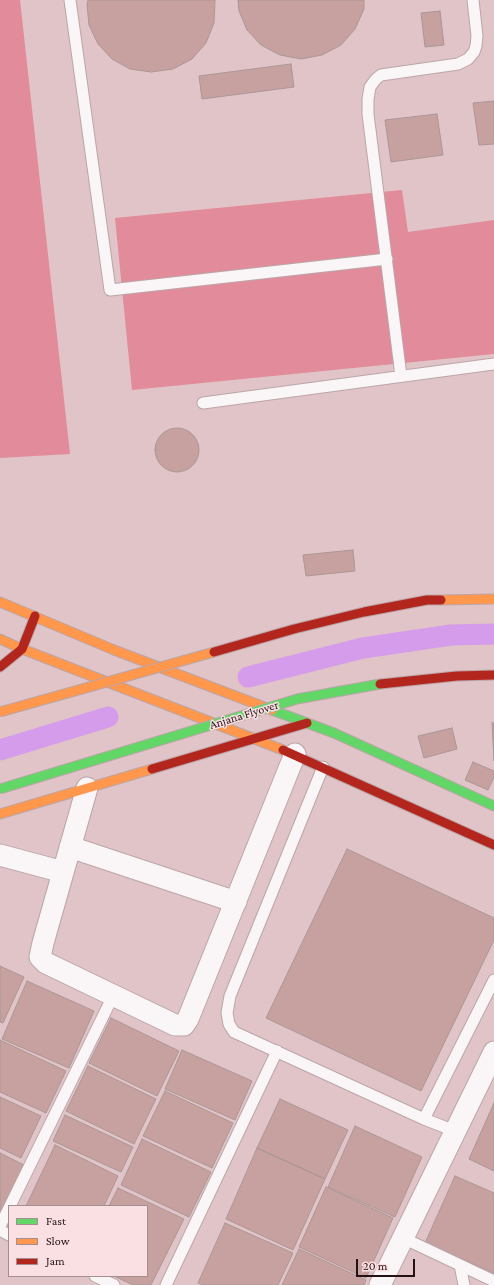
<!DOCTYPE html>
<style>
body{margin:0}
#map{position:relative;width:494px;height:1285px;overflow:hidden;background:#e0c4c7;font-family:"Crimson Pro",serif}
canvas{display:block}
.legend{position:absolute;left:8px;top:1205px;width:140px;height:72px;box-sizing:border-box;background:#fbe0e3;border:1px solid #a58e90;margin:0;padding:5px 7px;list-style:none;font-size:12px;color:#241214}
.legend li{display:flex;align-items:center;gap:8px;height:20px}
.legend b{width:20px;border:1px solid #a58e90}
.scale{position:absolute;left:356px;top:1259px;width:59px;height:18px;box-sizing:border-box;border:2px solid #241214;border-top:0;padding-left:5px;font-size:12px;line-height:14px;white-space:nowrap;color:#241214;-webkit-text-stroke:3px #fbe0e3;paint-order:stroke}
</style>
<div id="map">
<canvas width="494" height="1285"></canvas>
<ul class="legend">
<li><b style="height:5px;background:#63d668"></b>Fast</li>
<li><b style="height:5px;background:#ff974d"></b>Slow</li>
<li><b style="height:5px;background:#b3261e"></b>Jam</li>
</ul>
<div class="scale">20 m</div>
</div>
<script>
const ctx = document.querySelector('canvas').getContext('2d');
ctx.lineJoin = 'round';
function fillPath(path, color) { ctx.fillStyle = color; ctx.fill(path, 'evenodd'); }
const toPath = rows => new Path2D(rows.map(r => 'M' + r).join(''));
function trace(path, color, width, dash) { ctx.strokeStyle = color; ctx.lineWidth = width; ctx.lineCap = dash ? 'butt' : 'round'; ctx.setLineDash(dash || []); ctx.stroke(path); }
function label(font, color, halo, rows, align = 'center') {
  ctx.font = font + ' "Crimson Pro",serif'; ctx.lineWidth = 3; ctx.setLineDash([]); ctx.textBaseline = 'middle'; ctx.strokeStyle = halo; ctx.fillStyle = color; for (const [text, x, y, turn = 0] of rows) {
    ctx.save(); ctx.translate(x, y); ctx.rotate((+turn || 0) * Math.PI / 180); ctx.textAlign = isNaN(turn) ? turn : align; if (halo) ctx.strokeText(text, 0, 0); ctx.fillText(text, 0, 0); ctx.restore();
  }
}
const forest = toPath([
 [0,0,20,0,70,454,0,458],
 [402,190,408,232,494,220,494,354,132,390,115,218]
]);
const canal = toPath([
 [248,677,363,648,451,635,494,634],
 [0,750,108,717]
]);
const building = toPath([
 [88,0,215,0,214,23,206,43,192,59,173,69,151,72,130,69,112,59,98,44,89,25,87,4,88,0],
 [238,0,364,0,364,9,355,29,341,45,322,55,301,59,280,55,261,45,247,30,239,11,238,0],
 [440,11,444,45,425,47,421,13,440,11],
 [291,64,294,87,202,99,199,76,291,64],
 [494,101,494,144,479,145,473,103,494,101],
 [437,114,443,155,391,162,385,120,437,114],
 '155 450a22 22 0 1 1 44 0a22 22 0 1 1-44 0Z',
 [353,550,355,571,306,576,303,555,353,550],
 [492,723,494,723,494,761,492,723],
 [452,728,457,749,424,758,418,736,452,728],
 [473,762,494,771,494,777,488,790,465,780,473,762],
 [347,849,494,918,494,940,421,1091,266,1018,347,849],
 [0,966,24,977,3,1023,0,1022,0,966],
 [27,981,94,1011,69,1068,2,1039,27,981],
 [111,1018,179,1051,157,1096,89,1063,111,1018],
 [0,1040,66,1071,46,1113,0,1092,0,1040],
 [182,1050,252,1081,235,1120,165,1089,182,1050],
 [88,1066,156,1099,134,1144,66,1111,88,1066],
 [165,1091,233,1123,212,1168,143,1136,165,1091],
 [0,1097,41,1116,21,1158,0,1148,0,1097],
 [280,1099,348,1130,325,1179,257,1148,280,1099],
 [494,1103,494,1171,469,1159,494,1103],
 [65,1115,133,1147,121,1172,53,1141,65,1115],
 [355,1126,422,1157,395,1217,328,1187,355,1126],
 [142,1139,211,1172,189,1217,121,1185,142,1139],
 [55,1145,118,1176,104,1206,26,1206,55,1145],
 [257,1148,325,1179,293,1250,226,1219,257,1148],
 [0,1153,24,1165,0,1213,0,1153],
 [455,1176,494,1193,494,1273,425,1243,455,1176],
 [326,1187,393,1218,366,1278,299,1247,326,1187],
 [118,1188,184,1219,151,1285,133,1285,114,1276,147,1276,147,1206,109,1206,118,1188],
 [225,1223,293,1253,278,1285,203,1285,198,1283,225,1223],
 [299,1249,366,1280,364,1285,282,1285,299,1249]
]);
const lane = toPath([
 [70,0,110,290,387,259],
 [401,376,368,114,368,99,370,87,376,79,381,75,458,64,468,59,474,52,476,46,477,36,473,0],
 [203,403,494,364],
 [323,767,230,996,227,1013,229,1024,234,1032,424,1119,455,1131],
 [424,1119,494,980],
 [10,1206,113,996],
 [0,1226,9,1208],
 [0,1230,9,1235],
 [403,1238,494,1281],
 [460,1265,464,1285],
 [95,1276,114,1285],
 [166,1285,277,1051]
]);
const street = toPath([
 [87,788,43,943,40,957,46,963,175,1025,184,1025,188,1019,295,754],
 [70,847,236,902],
 [0,855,63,872],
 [380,1285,494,1052]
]);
const fast = toPath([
 [272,710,334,733,494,806]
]);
const slow = toPath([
 [0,602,114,650,272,710],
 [0,639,22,649,283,750],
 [0,814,152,769]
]);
const jam = toPath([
 [0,667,22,649,35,616],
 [283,750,494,845],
 [152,769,307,723]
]);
const fastBridge = toPath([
 [0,789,297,699,380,684]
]);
const slowBridge = toPath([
 [441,600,494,599],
 [0,712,214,652]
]);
const jamBridge = toPath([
 [214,652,294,629,364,612,427,600,441,600],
 [380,684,457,676,494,675]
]);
const streetNames = [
 ["Anjana Flyover",244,715,-17]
];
fillPath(forest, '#e28b9a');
trace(canal, '#d59ceb', 21);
fillPath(building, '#c7a19f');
trace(building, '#ab9696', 1);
trace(lane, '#bba5a8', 13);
trace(street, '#bba5a8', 23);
trace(fast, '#bba5a8', 11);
trace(slow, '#bba5a8', 11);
trace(jam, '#bba5a8', 11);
trace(lane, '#faf6f7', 11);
trace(street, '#faf6f7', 21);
trace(fast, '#63d668', 9);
trace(slow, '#ff974d', 9);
trace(jam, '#b3261e', 9);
trace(fastBridge, '#bba5a8', 11, []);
trace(slowBridge, '#bba5a8', 11, []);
trace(jamBridge, '#bba5a8', 11, []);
trace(fastBridge, '#63d668', 9);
trace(slowBridge, '#ff974d', 9);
trace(jamBridge, '#b3261e', 9);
label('12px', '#241214', '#fbe0e3', streetNames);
</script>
